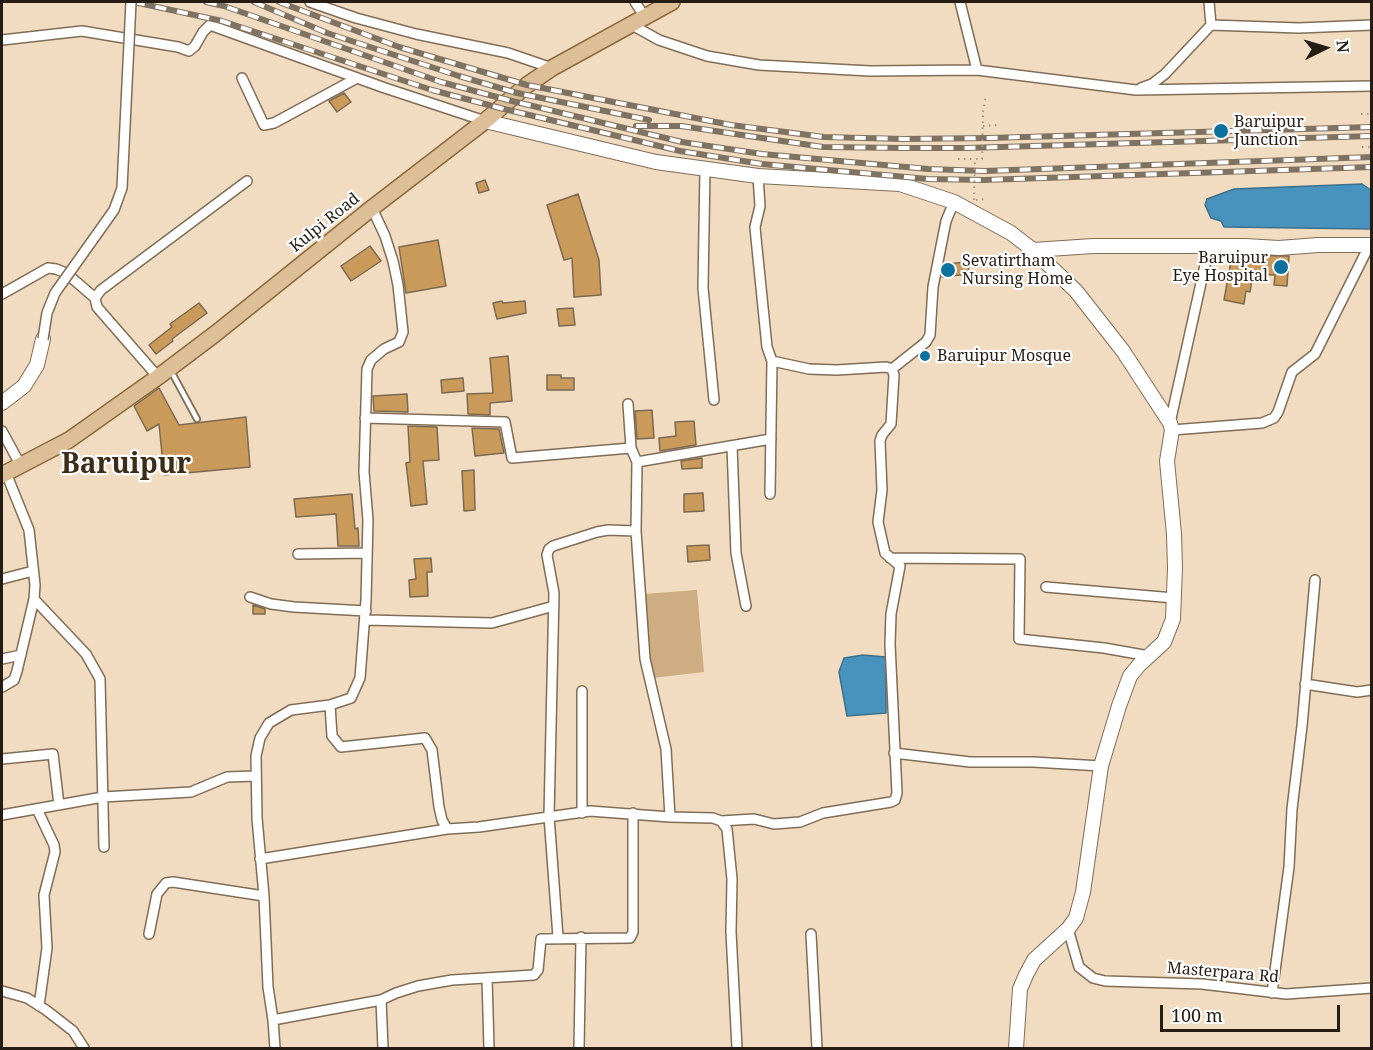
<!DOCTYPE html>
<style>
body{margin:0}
#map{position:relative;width:1373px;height:1050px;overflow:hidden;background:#f1dbc1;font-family:"Noto Serif",serif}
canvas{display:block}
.frame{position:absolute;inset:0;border:3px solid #251d14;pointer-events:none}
.north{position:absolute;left:1295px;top:18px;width:60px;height:60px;-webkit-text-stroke:4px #fff;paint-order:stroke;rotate:85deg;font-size:16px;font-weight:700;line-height:24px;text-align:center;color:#251d14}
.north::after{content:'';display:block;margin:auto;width:21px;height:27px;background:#251d14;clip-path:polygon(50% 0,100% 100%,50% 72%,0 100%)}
.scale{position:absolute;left:1160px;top:1005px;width:180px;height:27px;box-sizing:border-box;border:3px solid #251d14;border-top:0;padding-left:8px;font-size:18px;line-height:21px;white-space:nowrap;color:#251d14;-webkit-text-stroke:4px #fff;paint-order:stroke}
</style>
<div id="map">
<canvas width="1373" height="1050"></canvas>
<div class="frame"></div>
<div class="north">N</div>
<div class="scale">100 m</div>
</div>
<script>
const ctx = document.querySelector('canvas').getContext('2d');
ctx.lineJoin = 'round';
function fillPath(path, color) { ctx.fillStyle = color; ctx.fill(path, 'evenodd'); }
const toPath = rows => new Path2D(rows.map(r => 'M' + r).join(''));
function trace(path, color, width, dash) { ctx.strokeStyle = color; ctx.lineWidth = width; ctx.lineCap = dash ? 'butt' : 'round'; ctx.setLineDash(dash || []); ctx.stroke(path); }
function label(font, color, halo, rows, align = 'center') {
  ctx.font = font + ' "Noto Serif",serif'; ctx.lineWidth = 4.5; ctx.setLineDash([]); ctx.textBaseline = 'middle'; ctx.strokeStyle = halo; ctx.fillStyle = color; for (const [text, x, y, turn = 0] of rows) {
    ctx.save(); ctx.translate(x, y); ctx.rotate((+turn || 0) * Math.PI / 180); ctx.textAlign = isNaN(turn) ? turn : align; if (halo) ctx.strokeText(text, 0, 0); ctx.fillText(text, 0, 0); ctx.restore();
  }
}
const green = toPath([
 [697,590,704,672,652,678,644,594]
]);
const water = toPath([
 [1362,184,1371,190,1371,229,1224,227,1221,221,1211,218,1205,205,1207,199,1234,189,1362,184],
 [863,655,886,657,886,713,847,716,839,672,844,658,863,655]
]);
const building = toPath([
 [344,93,351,102,337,112,329,101,344,93],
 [485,180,489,190,479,193,476,183,485,180],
 [578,194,599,260,601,295,574,297,572,258,564,260,547,205,578,194],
 [438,240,446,286,406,293,399,247,438,240],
 [370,246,381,261,351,281,341,266,370,246],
 [1232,255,1289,256,1287,286,1274,285,1275,275,1253,274,1250,292,1246,291,1244,304,1224,300,1232,255],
 [968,262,969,274,942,277,944,264,968,262],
 [502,301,503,303,525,301,526,313,497,319,493,303,502,301],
 [199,303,207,313,172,339,173,341,156,354,149,345,172,327,170,324,199,303],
 [573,308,575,325,559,326,557,309,573,308],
 [508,356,512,401,490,403,490,415,468,414,467,394,493,393,490,358,508,356],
 [547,375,561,375,561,378,574,378,574,390,547,390,547,375],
 [463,378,464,391,442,393,441,380,463,378],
 [159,388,179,425,246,417,250,467,164,475,159,424,147,431,134,406,159,388],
 [407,394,408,412,374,411,373,396,407,394],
 [652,410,654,438,637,439,635,411,652,410],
 [694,421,696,445,660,451,659,438,676,436,675,422,694,421],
 [408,426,437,427,439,460,423,461,427,504,411,506,406,463,410,462,408,426],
 [472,428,499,429,504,453,475,456,472,428],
 [702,458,702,468,682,469,681,461,702,458],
 [474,470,475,510,464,511,462,471,474,470],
 [703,493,704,511,684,512,684,494,703,493],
 [352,494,355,529,358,528,359,546,338,546,336,514,296,517,294,499,352,494],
 [709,545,710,560,688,562,687,546,709,545],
 [431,558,432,572,427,572,428,596,410,597,409,580,416,579,414,559,431,558],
 [253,605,265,609,265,614,253,614,253,605]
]);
const path = toPath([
 [983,112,986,95],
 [1361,114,1372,114],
 [983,126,999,125],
 [1362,147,1372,147],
 [958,159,975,159],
 [976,200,988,199]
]);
const lane = toPath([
 [171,371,197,419]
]);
const street = toPath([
 [310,2,356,18,416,34,508,53,552,68],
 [635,2,645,17],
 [960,2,977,70],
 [1209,2,1211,25],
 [632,25,659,40,707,56,759,65,870,71,977,70,1136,90,1372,86],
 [2,40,82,31,178,47,189,51,195,46,203,32,210,25,385,88,485,121],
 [242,78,264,125,274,123,357,78],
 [1141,88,1152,84,1165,74,1211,25,1299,28,1372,25],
 [705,168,703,288,714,400],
 [2,294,48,268,56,269,66,273,95,298],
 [892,369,926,342,930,335,933,287,946,221,954,202],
 [158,377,97,307,95,298,101,290,247,181],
 [628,404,631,448,637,462,636,531,645,659,666,749,670,817,713,818,721,821,727,829,732,879,731,932,737,1048],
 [365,418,505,422,512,458,631,448],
 [1170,423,1209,247],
 [1172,430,1262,423,1274,418,1278,412,1292,372,1315,354,1369,246],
 [2,431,21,466],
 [732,446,736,553,746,606],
 [637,462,771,439],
 [770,494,772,361],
 [298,554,367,553],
 [890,558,1020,559,1019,639,1104,648,1149,656],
 [2,579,33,571],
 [1046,587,1174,598],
 [250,597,271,604,294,607,366,611],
 [34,599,86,654,100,679,104,847],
 [366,620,492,623,554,606],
 [2,659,21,655],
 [1305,684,1357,692,1372,690],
 [2,687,14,680,17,671,34,599,35,585,29,530,6,473],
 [582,691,582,813],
 [330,705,332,736,341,747,425,738,432,750,439,807,442,820,447,829,479,827,590,811,670,817],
 [894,753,970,762,1033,762,1101,766],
 [2,759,53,754,59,805],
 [37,809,54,845,55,852,44,895,47,948,39,1006],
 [2,815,103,797,191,792,227,777,255,776],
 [721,821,754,819,774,824,800,822,823,813,891,802,895,800,897,793,890,644,891,614,900,566,885,553,878,522,882,490,880,441,882,435,891,424,894,375,892,369,886,367,837,370,809,369,772,361,767,347,756,238,755,227,760,206,758,176],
 [260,859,447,829],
 [1068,929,1079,967,1093,978,1105,981,1202,984,1286,994,1372,988],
 [149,934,157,894,166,883,173,882,264,896],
 [811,934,817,1048],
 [558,937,549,816,554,593,547,555,549,549,553,546,597,532,608,530,636,531],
 [487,978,489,1048],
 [2,991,27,998,46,1010,73,1031,84,1048],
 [1272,993,1289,867,1292,809,1302,726,1315,580],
 [273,1020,381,1000],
 [275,1048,273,1020,268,987,264,896,257,818,256,756,260,738,269,723,291,710,330,705,351,698,360,678,366,600,368,520,364,472,367,369,371,360,384,349,399,342,403,332,398,285,393,261,385,236,372,208],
 [383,1048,381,1000,396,993,418,986,452,980,534,975,538,970,541,939,630,938,633,932,633,813],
 [579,1048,581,937]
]);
const secondary = toPath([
 [485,121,656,162,758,176,900,184,954,202,1011,233,1033,250,1076,291,1123,351,1170,423,1172,430,1167,461,1174,534,1175,568,1173,619,1164,642,1139,665,1130,676,1119,706,1101,766,1083,892,1076,918,1068,929,1034,960,1026,975,1020,989,1016,1048],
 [1033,250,1093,246,1245,246,1279,248,1318,245,1372,245],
 [2,403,24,386,37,365,43,339]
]);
const primary = toPath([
 [2,475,69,440,158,377,215,334,372,208,485,121,527,85,552,68,672,2]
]);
const rail = toPath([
 [134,2,222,21,432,90,500,108,680,151,762,164,928,179,984,180,1372,167],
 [206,2,224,6,441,82,508,100,682,142,762,154,928,169,985,171,1372,157],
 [254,2,327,33,459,76,517,93,649,120],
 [279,2,399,47,527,85,731,125,824,137,904,139,989,138,1372,127],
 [636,126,681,126,823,147,904,148,967,148,1372,136]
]);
const pathBridge = toPath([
 [974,200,975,159,982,159,983,112]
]);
const streetBridge = toPath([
 [43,339,47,313,55,293,114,210,122,188,131,2]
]);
const markers = [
 [1221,131,8,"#0d719e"],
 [1281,267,8,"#0d719e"],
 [948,270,8,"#0d719e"],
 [925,356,6,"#0d719e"]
];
const poiNames = [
 ["Baruipur",1234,122],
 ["Junction",1234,140],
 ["Baruipur",1268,258,"right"],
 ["Eye Hospital",1268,276,"right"],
 ["Sevatirtham",962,261],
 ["Nursing Home",962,279],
 ["Baruipur Mosque",937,356]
];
const streetNames = [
 ["Kulpi Road",325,223,-39],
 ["Masterpara Rd",1223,973,5]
];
const townNames = [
 ["Baruipur",126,465]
];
fillPath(green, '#cfad82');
fillPath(water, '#4793be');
trace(water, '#3d708b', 1.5);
fillPath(building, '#ca9a5b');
trace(building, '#7b6951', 1.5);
trace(lane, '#806d56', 8);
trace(street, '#806d56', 12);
trace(secondary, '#806d56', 16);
trace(primary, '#8d6a3c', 18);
trace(path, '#a79683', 2, [1.5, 4.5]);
trace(lane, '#fff', 4.5);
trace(street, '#fff', 9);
trace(secondary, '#fff', 14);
trace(primary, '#dcbe97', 15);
trace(rail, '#807261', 6);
trace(rail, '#fff', 4, [11]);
trace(streetBridge, '#806d56', 12, []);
trace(pathBridge, '#a79683', 2, [1.5, 4.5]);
trace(streetBridge, '#fff', 9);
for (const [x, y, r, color] of markers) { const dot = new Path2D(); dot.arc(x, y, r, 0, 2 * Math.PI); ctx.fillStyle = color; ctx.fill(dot); trace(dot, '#fff', 2); }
label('16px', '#251d14', '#fff', poiNames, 'left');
label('16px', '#251d14', '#fff', streetNames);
label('bold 28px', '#3d2c17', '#fff', townNames);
</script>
